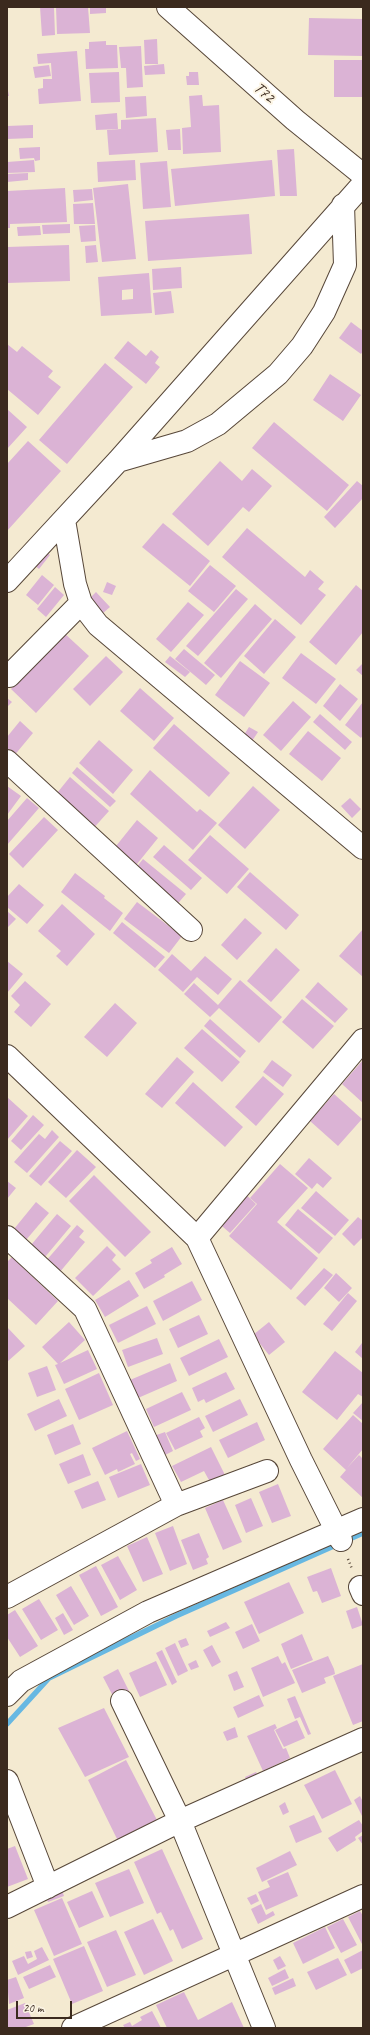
<!DOCTYPE html>
<style>
body{margin:0}
#map{position:relative;width:370px;height:2035px;overflow:hidden;background:#f4ead1;font-family:Caveat,sans-serif}
canvas{display:block}
.frame{position:absolute;inset:0;border:8px solid #3b2a1e;pointer-events:none}
.scale{position:absolute;left:16px;top:2001px;width:56px;height:18px;box-sizing:border-box;border:2px solid #3b2a1e;border-top:0;padding-left:5px;font-size:12px;line-height:14px;white-space:nowrap;color:#3b2a1e;-webkit-text-stroke:3px #fcf5e5;paint-order:stroke}
</style>
<div id="map">
<canvas width="370" height="2035"></canvas>
<div class="frame"></div>
<div class="scale">20 m</div>
</div>
<script>
const ctx = document.querySelector('canvas').getContext('2d');
ctx.lineJoin = 'round';
const toPath = rows => new Path2D(rows.map(r => 'M' + r).join(''));
function trace(path, color, width, dash) { ctx.strokeStyle = color; ctx.lineWidth = width; ctx.lineCap = dash ? 'butt' : 'round'; ctx.setLineDash(dash || []); ctx.stroke(path); }
function fillPath(path, color) { ctx.fillStyle = color; ctx.fill(path, 'evenodd'); }
function label(font, color, halo, rows, align = 'center') {
  ctx.font = font + ' Caveat,sans-serif'; ctx.lineWidth = 4; ctx.setLineDash([]); ctx.textBaseline = 'middle'; ctx.strokeStyle = halo; ctx.fillStyle = color; for (const [text, x, y, turn = 0] of rows) {
    ctx.save(); ctx.translate(x, y); ctx.rotate((+turn || 0) * Math.PI / 180); ctx.textAlign = isNaN(turn) ? turn : align; if (halo) ctx.strokeText(text, 0, 0); ctx.fillText(text, 0, 0); ctx.restore();
  }
}
const stream = toPath([
 [7,1724,49,1678,176,1616,363,1533]
]);
const building = toPath([
 [40,7,54,7,55,35,42,36],
 [56,7,88,7,90,33,57,34],
 [90,7,106,7,106,13,90,14],
 [309,18,363,19,363,56,308,55],
 [157,39,158,64,145,64,144,40],
 [106,41,106,45,117,45,118,68,86,69,85,49,89,49,89,42],
 [141,46,143,87,127,88,126,68,121,68,119,47],
 [77,51,81,101,39,104,38,89,43,88,43,79,52,79,51,63,38,64,37,54],
 [334,60,363,60,363,97,334,97],
 [164,64,165,74,145,75,144,66],
 [49,65,51,76,35,78,33,67],
 [119,72,120,102,91,103,89,73],
 [189,72,198,72,199,85,187,85,186,76,189,76],
 [7,86,9,96,7,96],
 [202,95,203,106,219,105,221,152,183,154,182,128,191,127,189,96],
 [146,96,147,116,126,118,125,97],
 [117,113,118,129,96,130,95,115],
 [156,118,158,152,109,155,107,130,121,129,121,120],
 [33,125,33,138,7,139,7,126],
 [180,129,181,150,168,150,166,130],
 [40,147,40,160,35,161,34,158,20,159,19,148],
 [294,149,297,196,280,196,277,150],
 [34,160,35,172,7,173,7,162],
 [135,160,136,180,98,182,97,162],
 [272,160,275,196,175,206,171,169],
 [167,161,171,207,143,209,140,163],
 [28,173,28,180,7,182,7,174],
 [128,184,136,259,102,262,93,188],
 [65,188,67,222,10,224,10,228,7,228,7,191],
 [92,189,93,200,74,202,73,190],
 [93,203,95,224,74,224,73,204],
 [249,214,252,254,148,261,145,221],
 [70,224,70,233,43,234,42,225],
 [95,225,96,241,81,242,79,226],
 [40,226,41,235,18,236,17,227],
 [69,245,70,281,7,283,7,247],
 [96,245,98,262,86,263,85,246],
 [181,267,182,288,153,290,152,269],
 [149,273,152,313,101,316,98,277],
 [133,289,133,299,122,300,122,290],
 [171,291,174,313,155,315,153,293],
 [351,322,363,331,363,351,361,354,339,338],
 [128,341,146,356,151,350,159,357,155,363,160,367,146,384,114,358],
 [7,344,17,352,22,346,53,371,48,377,61,387,38,415,7,389],
 [105,363,133,387,67,464,39,440],
 [330,374,361,395,343,421,313,400],
 [7,409,27,427,7,449],
 [274,422,349,485,327,511,252,448],
 [28,441,61,471,7,531,7,464],
 [220,461,242,481,252,469,272,486,249,512,243,507,208,546,172,514],
 [357,481,363,486,363,498,335,528,324,517],
 [163,523,210,561,190,586,142,547],
 [247,528,305,577,310,570,324,582,318,589,326,595,301,625,222,557],
 [45,551,50,555,39,569,34,565],
 [210,565,236,586,214,612,188,591],
 [42,575,54,585,38,605,26,595],
 [107,582,116,586,112,595,103,592],
 [356,585,363,591,363,632,336,665,309,642],
 [55,587,64,595,46,617,37,609],
 [236,589,248,599,198,656,186,646],
 [96,592,110,607,102,614,89,599],
 [188,602,204,615,171,652,156,639],
 [255,604,272,619,221,678,204,663],
 [275,619,296,637,264,674,244,656],
 [63,632,89,656,36,713,11,689],
 [184,649,215,675,206,685,175,659],
 [301,653,336,679,316,704,282,678],
 [106,656,123,672,90,706,73,689],
 [170,656,190,672,185,677,165,662],
 [240,661,270,683,244,717,215,695],
 [363,663,363,676,356,670],
 [340,684,358,699,340,721,323,706],
 [140,688,174,718,154,741,120,711],
 [7,698,12,702,7,707],
 [293,701,311,717,281,751,263,735],
 [363,702,363,735,361,738,345,725],
 [320,714,352,742,345,750,313,722],
 [20,721,33,733,13,757,7,752,7,737],
 [174,724,230,773,209,797,153,748],
 [249,727,258,732,250,744,242,738],
 [308,731,341,758,322,781,289,754],
 [99,740,133,770,113,794,79,763],
 [77,767,116,801,110,807,72,773],
 [150,770,197,812,200,809,217,823,193,850,130,794],
 [70,777,109,811,91,831,53,798],
 [7,786,21,796,7,815],
 [253,786,280,810,245,849,218,825],
 [27,798,39,808,7,845,7,821],
 [350,798,361,809,352,818,341,806],
 [44,817,58,830,23,868,9,854],
 [137,820,158,838,133,869,112,851],
 [210,835,249,869,227,894,188,860],
 [164,845,202,878,191,890,153,857],
 [143,859,186,894,174,908,132,873],
 [250,872,299,915,286,930,237,887],
 [75,873,105,896,104,898,123,913,110,931,61,892],
 [19,884,44,905,27,924,7,907,7,897],
 [137,902,182,936,169,953,124,919],
 [62,904,95,934,67,966,56,956,61,951,38,931],
 [7,911,16,919,7,928],
 [245,918,262,933,237,960,221,945],
 [122,922,165,957,155,968,113,933],
 [363,929,363,977,339,956],
 [276,948,300,970,271,1002,247,981],
 [172,954,191,971,205,956,232,979,218,995,197,977,183,992,158,970],
 [7,961,23,974,7,993],
 [240,980,282,1017,259,1043,219,1008,210,1017,184,994,194,983,218,1005],
 [25,981,51,1004,31,1027,14,1012,20,1005,11,996],
 [318,982,348,1009,335,1023,305,997],
 [302,999,334,1026,313,1049,282,1022],
 [115,1003,137,1023,107,1057,84,1037],
 [210,1019,246,1051,240,1058,204,1026],
 [202,1029,240,1062,222,1082,184,1048],
 [177,1057,194,1072,162,1108,145,1094],
 [272,1060,292,1075,283,1087,263,1072],
 [363,1060,363,1103,342,1084],
 [263,1076,284,1094,256,1126,235,1107],
 [193,1082,243,1127,225,1147,175,1103],
 [334,1094,362,1119,338,1146,310,1121],
 [7,1097,28,1116,7,1140],
 [33,1115,44,1125,21,1150,11,1141],
 [52,1130,59,1137,27,1173,14,1162,39,1134,45,1139],
 [60,1141,72,1151,41,1186,29,1176],
 [77,1150,96,1167,66,1198,48,1182],
 [309,1158,332,1178,323,1188,317,1183,312,1189,295,1174],
 [280,1164,308,1188,277,1222,318,1258,291,1290,229,1236,257,1204,250,1198],
 [94,1175,151,1232,125,1257,69,1201],
 [7,1181,16,1188,7,1199],
 [242,1191,256,1204,230,1233,216,1221],
 [316,1191,349,1220,335,1236,301,1208],
 [36,1202,49,1213,26,1240,14,1229],
 [298,1209,333,1238,319,1254,285,1225],
 [57,1214,71,1226,40,1263,26,1251],
 [358,1217,363,1221,363,1237,354,1246,342,1234],
 [77,1225,84,1231,79,1237,85,1242,59,1273,45,1262],
 [107,1246,116,1255,112,1260,121,1269,93,1296,75,1278],
 [172,1247,182,1264,164,1275,165,1277,144,1289,135,1273,152,1263,150,1260],
 [12,1257,58,1301,36,1325,7,1298,7,1262],
 [324,1268,333,1275,305,1306,296,1298],
 [336,1273,352,1288,339,1302,324,1288],
 [129,1280,139,1296,105,1317,95,1300],
 [192,1281,202,1300,163,1321,153,1301],
 [348,1293,357,1301,332,1331,323,1324],
 [147,1306,156,1324,118,1343,109,1325],
 [199,1315,208,1334,178,1348,169,1329],
 [69,1322,85,1340,60,1363,88,1350,97,1369,64,1384,55,1365,58,1364,42,1347],
 [269,1322,285,1342,269,1355,253,1335],
 [7,1327,25,1346,7,1362],
 [157,1338,163,1354,128,1367,122,1350],
 [219,1339,228,1357,189,1376,180,1358],
 [362,1343,363,1345,363,1359,355,1352],
 [335,1351,363,1373,363,1397,358,1394,337,1420,302,1392],
 [170,1363,177,1381,138,1398,130,1380],
 [47,1366,56,1390,37,1397,28,1373],
 [226,1372,235,1389,206,1403,204,1399,198,1402,192,1388],
 [99,1373,113,1405,79,1420,65,1389],
 [182,1392,191,1410,154,1427,146,1409],
 [59,1399,67,1416,35,1431,27,1414],
 [240,1399,248,1415,213,1432,205,1416],
 [363,1402,363,1421,353,1413],
 [353,1415,363,1424,363,1449,347,1468,359,1455,363,1459,363,1498,340,1477,346,1470,323,1449],
 [199,1417,205,1428,200,1431,203,1437,175,1450,166,1433],
 [257,1422,265,1440,228,1458,219,1440],
 [73,1424,81,1444,55,1455,47,1435],
 [127,1431,140,1459,136,1461,132,1453,130,1454,135,1464,118,1472,117,1469,105,1475,92,1448],
 [165,1432,173,1451,163,1456,154,1436],
 [211,1447,225,1475,210,1482,204,1471,181,1482,172,1466],
 [83,1454,91,1475,68,1484,59,1464],
 [141,1464,150,1485,118,1498,109,1477],
 [98,1481,106,1500,82,1509,74,1491],
 [278,1484,291,1516,272,1523,259,1492],
 [251,1498,263,1526,246,1533,235,1505],
 [223,1500,242,1542,223,1550,205,1508],
 [173,1526,187,1564,170,1571,155,1533],
 [199,1533,209,1557,206,1559,208,1564,193,1570,181,1540],
 [147,1537,163,1574,143,1582,127,1546],
 [118,1556,137,1590,120,1600,101,1565],
 [96,1566,118,1607,101,1616,79,1575],
 [331,1568,341,1596,322,1603,317,1591,313,1592,307,1577],
 [289,1582,304,1613,259,1634,244,1602],
 [71,1586,89,1616,74,1625,56,1595],
 [39,1599,58,1630,41,1640,22,1609],
 [357,1607,363,1625,352,1629,346,1611],
 [15,1610,38,1646,20,1657,7,1637,7,1615],
 [63,1613,73,1630,64,1635,55,1618],
 [226,1622,230,1628,210,1637,207,1631],
 [252,1624,260,1641,243,1649,235,1632],
 [302,1634,313,1660,291,1669,281,1644],
 [186,1638,189,1645,181,1648,178,1641],
 [175,1643,188,1671,178,1676,165,1648],
 [212,1645,221,1662,212,1667,203,1650],
 [162,1650,177,1682,172,1685,156,1653],
 [278,1656,282,1664,285,1662,295,1683,263,1697,251,1668],
 [328,1656,334,1669,335,1674,324,1678,326,1683,302,1693,292,1670],
 [196,1660,199,1667,191,1670,188,1664],
 [156,1661,167,1685,140,1697,129,1673],
 [363,1664,363,1721,353,1725,333,1676],
 [118,1669,129,1691,114,1698,103,1677],
 [237,1671,244,1687,234,1691,228,1675],
 [259,1695,264,1706,238,1718,233,1707],
 [295,1696,311,1734,308,1735,300,1717,295,1719,287,1699],
 [104,1708,129,1757,85,1777,58,1728],
 [297,1720,305,1738,284,1747,275,1730],
 [275,1724,277,1728,274,1730,283,1749,286,1748,290,1758,263,1771,247,1736],
 [235,1727,238,1737,227,1741,223,1732],
 [126,1760,159,1824,119,1843,88,1780],
 [335,1770,352,1804,322,1819,304,1785],
 [256,1772,260,1780,249,1785,245,1777],
 [360,1796,363,1802,362,1816,354,1800],
 [285,1802,289,1812,283,1815,279,1806],
 [314,1815,322,1832,296,1843,289,1826],
 [359,1820,363,1826,363,1831,355,1837,356,1840,337,1852,328,1838],
 [363,1835,363,1845,358,1838],
 [15,1846,28,1879,7,1887,7,1849],
 [162,1849,203,1939,182,1949,173,1929,170,1931,161,1912,157,1914,134,1862],
 [290,1851,297,1865,262,1882,256,1868],
 [129,1869,144,1903,110,1917,95,1883],
 [288,1872,298,1896,266,1910,258,1892,270,1887,267,1881],
 [60,1885,64,1896,48,1902,44,1892],
 [92,1891,104,1917,79,1928,67,1902],
 [256,1894,259,1901,251,1905,247,1898],
 [62,1898,82,1944,54,1956,34,1910],
 [261,1904,266,1915,273,1911,275,1915,258,1924,251,1909],
 [360,1911,363,1916,363,1946,348,1917],
 [153,1919,173,1961,144,1975,124,1932],
 [343,1919,357,1945,341,1953,327,1927],
 [325,1927,335,1948,303,1964,293,1943],
 [116,1930,136,1975,107,1987,87,1942],
 [84,1946,103,1991,72,2004,53,1959],
 [42,1947,49,1960,18,1975,12,1961,24,1956,28,1964,37,1959,34,1951],
 [363,1950,363,1968,351,1974,344,1960],
 [31,1951,33,1957,27,1959,25,1952],
 [280,1956,286,1966,278,1970,273,1960],
 [338,1958,347,1975,316,1990,307,1972],
 [50,1965,56,1977,29,1989,23,1977],
 [285,1969,289,1978,272,1986,268,1978],
 [16,1977,24,1998,9,2004,7,1980],
 [293,1978,296,1986,275,1995,272,1988],
 [184,1992,198,2020,232,2002,244,2028,167,2028,156,2005],
 [25,2003,34,2024,23,2028,7,2028,7,2010],
 [152,2011,161,2028,125,2028,123,2025,130,2022,132,2026,142,2020,140,2017]
]);
const path = toPath([
 [348,1559,352,1569]
]);
const minor = toPath([
 [168,7,295,120,363,175],
 [118,461,187,441,218,424,278,374,302,346,324,312,345,265,343,205],
 [64,520,75,584,81,603,98,625,363,848],
 [7,581,118,461,363,184],
 [9,676,81,603],
 [7,761,191,930],
 [7,1056,197,1238,301,1460,341,1540],
 [7,1237,85,1309,176,1505],
 [197,1238,363,1040],
 [360,1587,363,1594],
 [7,1597,176,1505,267,1471],
 [7,1695,21,1681,148,1612,363,1519],
 [122,1701,180,1821,264,2028],
 [7,1781,48,1887],
 [7,1907,180,1821,363,1739],
 [73,2028,363,1896]
]);
const streetNames = [
 ["T72",264,93,41]
];
trace(stream, '#67b8e2', 5.5);
fillPath(building, '#dbb3d5');
trace(minor, '#574739', 24);
trace(path, '#574739', 2.5, [1, 3]);
trace(minor, '#fff', 22);
label('16px', '#3b2a1e', '#fcf5e5', streetNames);
</script>
